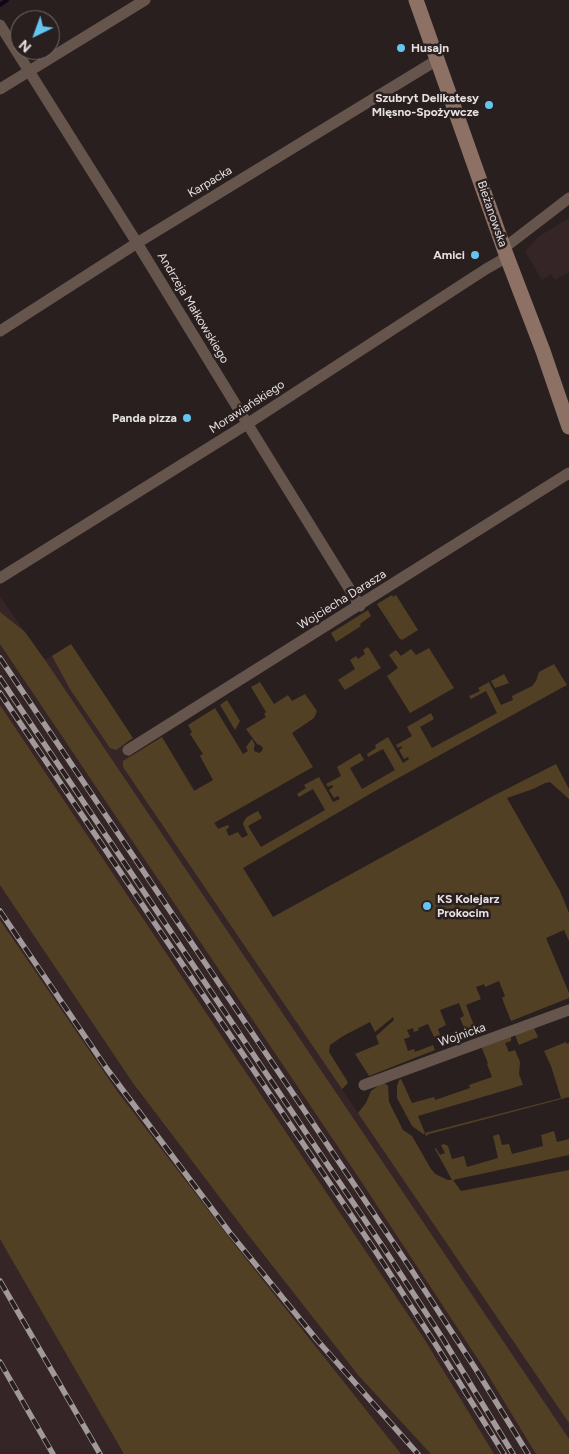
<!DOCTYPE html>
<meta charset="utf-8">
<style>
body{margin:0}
#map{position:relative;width:569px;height:1454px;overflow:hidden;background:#291f1f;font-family:Figtree,sans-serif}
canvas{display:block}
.north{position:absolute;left:10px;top:10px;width:50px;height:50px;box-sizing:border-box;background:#291f1f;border:1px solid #756c6c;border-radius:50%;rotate:222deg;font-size:14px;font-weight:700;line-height:20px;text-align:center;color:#e6e0e0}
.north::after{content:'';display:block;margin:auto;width:18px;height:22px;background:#64c5ee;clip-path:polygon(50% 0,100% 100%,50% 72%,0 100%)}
</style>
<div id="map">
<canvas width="569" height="1454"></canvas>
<div class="north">N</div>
</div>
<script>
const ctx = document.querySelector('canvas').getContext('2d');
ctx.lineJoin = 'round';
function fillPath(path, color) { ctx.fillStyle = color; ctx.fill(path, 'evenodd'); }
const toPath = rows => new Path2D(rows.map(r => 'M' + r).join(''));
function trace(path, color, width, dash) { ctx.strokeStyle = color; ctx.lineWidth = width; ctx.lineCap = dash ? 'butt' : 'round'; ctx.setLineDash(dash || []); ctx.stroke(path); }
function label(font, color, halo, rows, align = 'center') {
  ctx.font = font + ' Figtree,sans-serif'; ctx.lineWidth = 5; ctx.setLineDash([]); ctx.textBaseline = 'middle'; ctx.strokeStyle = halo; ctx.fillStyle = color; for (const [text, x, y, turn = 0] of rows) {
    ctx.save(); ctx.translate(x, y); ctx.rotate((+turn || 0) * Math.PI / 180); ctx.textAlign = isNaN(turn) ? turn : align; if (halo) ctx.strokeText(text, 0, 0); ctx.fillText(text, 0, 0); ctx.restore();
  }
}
const built = toPath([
 [569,218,569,273,555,280,551,274,542,280,525,251,538,237],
 [0,596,44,660,61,650,132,755,162,737,259,893,343,1036,330,1045,329,1052,347,1079,348,1083,342,1089,358,1113,366,1103,371,1091,386,1083,388,1086,389,1102,400,1126,403,1130,412,1136,415,1141,431,1169,441,1178,448,1180,453,1180,500,1246,569,1307,569,1454,0,1454]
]);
const green = toPath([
 [392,595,393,597,396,595,418,630,402,640,399,638,377,604],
 [368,610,371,616,360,624,361,626,336,642,331,633],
 [0,612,25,632,45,660,569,1439,569,1454,536,1454,485,1370,361,1181,0,644],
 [71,644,133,738,116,750,110,748,70,689,52,656],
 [368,647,381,668,345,690,338,680,355,669,350,660,356,656,358,659,365,654,363,650],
 [429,648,454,688,410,713,387,676,398,668,389,655,396,650,401,656,411,649,416,655],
 [554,664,567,685,565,686,382,787,243,868,273,917,493,796,556,764,569,789,569,799,550,782,545,783,533,789,507,798,560,891,569,913,569,941,564,930,546,938,569,993,569,998,511,1021,502,998,505,996,499,981,485,987,484,984,476,987,481,999,466,1005,477,1033,468,1037,460,1018,464,1016,459,1003,440,1010,446,1025,438,1029,440,1035,434,1037,428,1024,418,1028,419,1030,414,1032,413,1028,407,1030,410,1037,404,1039,408,1051,414,1049,415,1052,433,1045,435,1050,369,1076,355,1054,379,1044,376,1036,394,1020,393,1017,375,1032,370,1022,343,1036,330,1045,329,1052,348,1083,342,1089,123,767,123,761,162,737,194,791,213,780,200,756,203,754,190,734,192,732,188,725,215,708,243,754,248,751,246,747,252,739,255,745,254,747,254,751,259,753,262,751,263,748,260,745,257,744,246,729,266,717,264,714,266,712,251,687,260,682,274,704,288,695,292,701,305,694,317,711,314,718,292,733,313,767,214,823,218,829,228,825,229,827,226,830,229,836,238,832,242,838,248,835,245,829,243,824,244,821,247,817,258,811,262,818,248,826,261,847,325,810,313,789,299,797,297,794,306,788,304,785,319,777,333,802,340,799,338,796,334,798,329,790,333,787,332,785,328,787,326,784,341,776,337,767,360,753,364,760,350,768,362,789,395,770,383,749,368,757,367,754,376,748,375,745,388,737,403,763,409,759,408,757,404,759,399,750,402,748,401,746,398,748,396,745,412,736,407,727,431,713,434,719,420,727,432,748,497,713,486,691,471,699,469,696,480,691,478,688,489,682,501,705,513,700,512,696,532,686,536,681,539,672],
 [504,674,509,683,495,688,491,681],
 [227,700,240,721,235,730,220,705],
 [0,705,423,1337,494,1454,431,1454,359,1376,246,1232,133,1083,0,885],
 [0,920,117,1091,231,1240,401,1454,124,1454,0,1239],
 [534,1028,538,1037,519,1045,515,1035,511,1037,511,1041,505,1043,509,1052,515,1050,520,1062,519,1074,523,1085,418,1116,425,1133,561,1098,551,1066,544,1051,566,1042,567,1044,569,1043,569,1097,429,1134,426,1136,425,1133,423,1134,412,1126,397,1098,397,1086,399,1080,401,1079,412,1103,434,1097,435,1100,470,1088,469,1085,492,1077,487,1064,488,1063,481,1046],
 [382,1083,384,1083,388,1086,389,1102,403,1130,412,1136,431,1169,435,1174,448,1180,452,1180,435,1149,436,1148,440,1155,445,1153,441,1145,444,1144,448,1146,452,1159,464,1156,467,1167,498,1158,493,1136,499,1134,502,1145,509,1144,512,1154,543,1146,541,1135,554,1131,557,1142,569,1139,569,1155,453,1180,461,1191,569,1170,569,1423,358,1113,366,1103,371,1091]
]);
const stream = toPath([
 [0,5,7,0]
]);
const street = toPath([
 [0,25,137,243,250,428,360,606],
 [0,89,145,0],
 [504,248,569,198],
 [0,331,137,243,437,60],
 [0,578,247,424,486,269,507,257],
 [128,750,569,473],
 [364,1085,569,1010]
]);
const secondary = toPath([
 [416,0,507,257,543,351,569,427]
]);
const rail = toPath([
 [0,658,409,1266,477,1371,528,1454],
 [0,678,383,1247,443,1339,513,1454],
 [0,693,376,1252,436,1345,504,1454],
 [0,911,107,1069,230,1233,317,1340,418,1454],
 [0,1281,100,1454],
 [0,1362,53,1454]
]);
const markers = [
 [401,48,5,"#64c5ee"],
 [489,105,5,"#64c5ee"],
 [475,255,5,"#64c5ee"],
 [187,418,5,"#64c5ee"],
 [427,906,5,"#64c5ee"]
];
const poiNames = [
 ["Husajn",411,48,"left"],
 ["Szubryt Delikatesy",479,98],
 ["Mięsno-Spożywcze",479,112],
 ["Amici",465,255],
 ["Panda pizza",177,418],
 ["KS Kolejarz",437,899,"left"],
 ["Prokocim",437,913,"left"]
];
const streetNames = [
 ["Karpacka",210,182,-31],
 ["Bieżanowska",492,214,71],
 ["Andrzeja Małkowskiego",193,308,59],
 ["Morawiańskiego",247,407,-33],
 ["Wojciecha Darasza",342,600,-32],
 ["Wojnicka",462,1035,-19]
];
fillPath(built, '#362526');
fillPath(green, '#524025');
trace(stream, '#16041c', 4);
trace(street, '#66554d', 11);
trace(secondary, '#8c7164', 15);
trace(rail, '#a29a9a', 5.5);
trace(rail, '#291f1f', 4, [11]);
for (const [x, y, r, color] of markers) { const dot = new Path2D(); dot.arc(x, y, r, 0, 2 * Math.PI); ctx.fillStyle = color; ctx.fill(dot); trace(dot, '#291f1f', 2); }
label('bold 12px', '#e6e0e0', '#291f1f', poiNames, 'right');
label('12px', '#e6e0e0', '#291f1f', streetNames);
</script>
